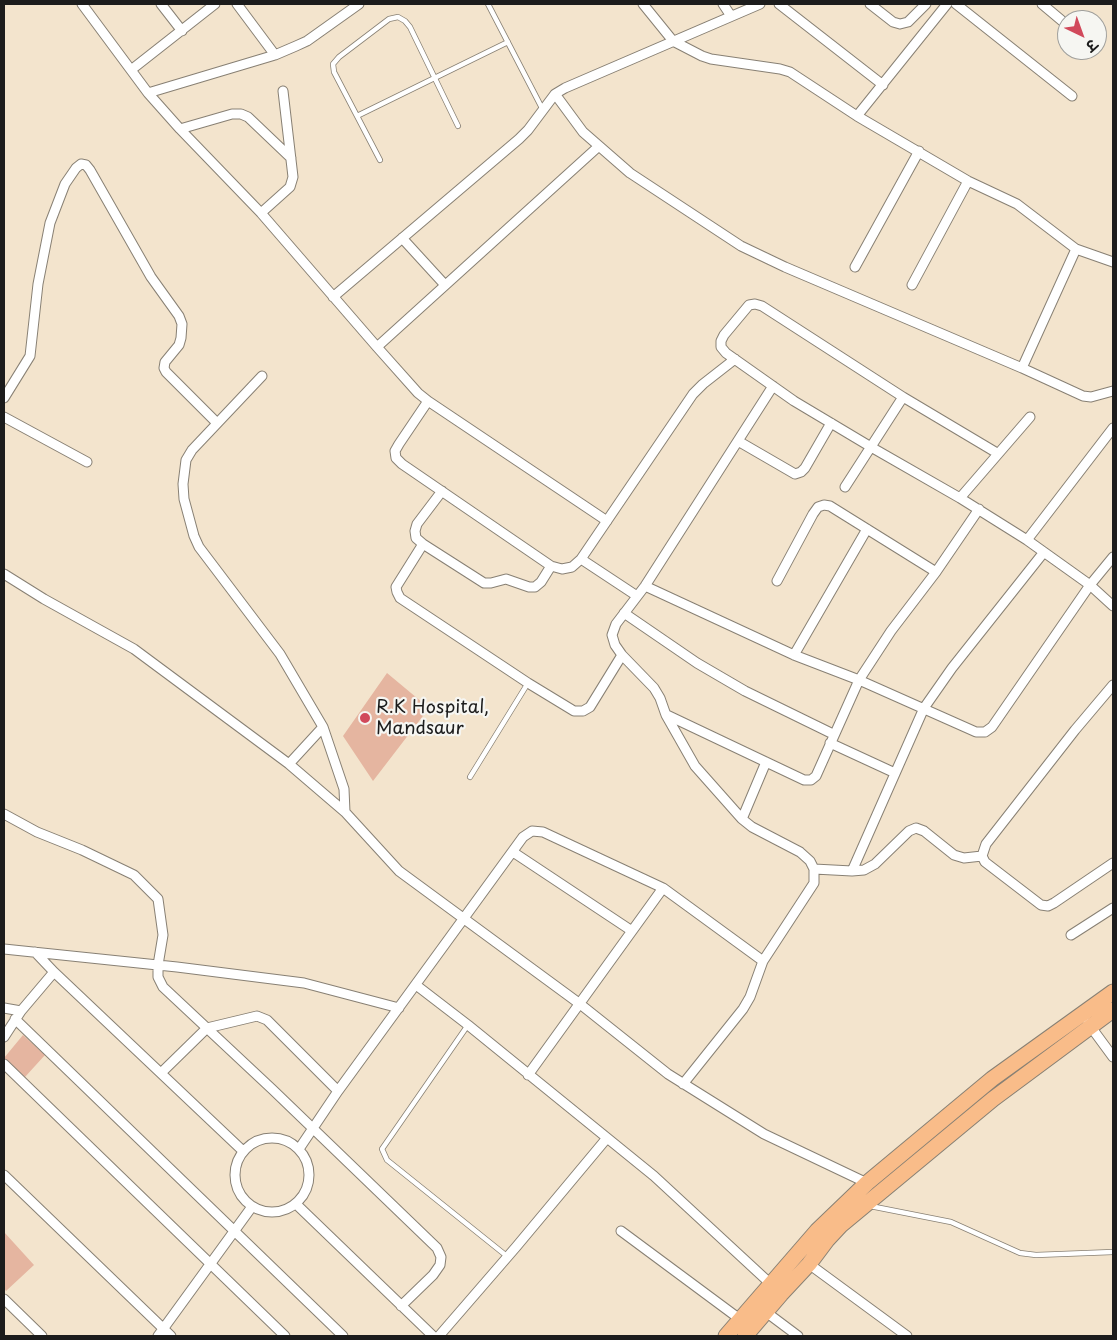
<!DOCTYPE html>
<meta charset="utf-8">
<style>
body{margin:0}
#map{position:relative;width:1117px;height:1340px;overflow:hidden;background:#f3e4cd;font-family:"Playpen Sans","Playpen Sans Deva",sans-serif}
canvas{display:block}
.frame{position:absolute;inset:0;border:5px solid #1c1c1c;pointer-events:none}
.north{position:absolute;left:1057px;top:10px;width:50px;height:50px;box-sizing:border-box;background:#f6f6f2;border:1px solid #9f9f9c;border-radius:50%;rotate:138deg;font-size:14px;font-weight:700;line-height:20px;text-align:center;color:#1c1c1c}
.north::after{content:'';display:block;margin:auto;width:18px;height:22px;background:#d1495b;clip-path:polygon(50% 0,100% 100%,50% 72%,0 100%)}
</style>
<div id="map">
<canvas width="1117" height="1340"></canvas>
<div class="frame"></div>
<div class="north">उ</div>
</div>
<script>
const ctx = document.querySelector('canvas').getContext('2d');
ctx.lineJoin = 'round';
function fillPath(path, color) { ctx.fillStyle = color; ctx.fill(path, 'evenodd'); }
const toPath = rows => new Path2D(rows.map(r => 'M' + r).join(''));
function trace(path, color, width, dash) { ctx.strokeStyle = color; ctx.lineWidth = width; ctx.lineCap = dash ? 'butt' : 'round'; ctx.setLineDash(dash || []); ctx.stroke(path); }
function label(font, color, halo, rows, align = 'center') {
  ctx.font = font + ' "Playpen Sans",sans-serif'; ctx.lineWidth = 4.5; ctx.setLineDash([]); ctx.textBaseline = 'middle'; ctx.strokeStyle = halo; ctx.fillStyle = color; for (const [text, x, y, turn = 0] of rows) {
    ctx.save(); ctx.translate(x, y); ctx.rotate((+turn || 0) * Math.PI / 180); ctx.textAlign = isNaN(turn) ? turn : align; if (halo) ctx.strokeText(text, 0, 0); ctx.fillText(text, 0, 0); ctx.restore();
  }
}
const building = toPath([
 [387,673,429,708,373,781,343,736],
 [23,1035,45,1055,25,1077,4,1058],
 [4,1232,34,1265,6,1291,4,1288]
]);
const service = toPath([
 [488,4,543,110],
 [357,116,508,42],
 [380,160,334,72,333,64,339,57,389,19,398,17,405,21,410,27,458,126],
 [470,777,528,683],
 [468,1025,382,1149,387,1160,508,1257],
 [870,1206,951,1222,1020,1253,1036,1255,1113,1252]
]);
const minor = toPath([
 [82,4,148,93,180,129,261,213,377,347,418,393,428,401,607,521],
 [161,4,182,31],
 [237,4,275,55],
 [643,4,673,41,702,56,711,59,780,69,790,72,857,116,968,181,1017,204,1076,249,1113,262],
 [723,4,731,16],
 [779,4,883,85],
 [870,4,893,22,900,24,908,22,926,4],
 [956,4,1072,96],
 [1042,4,1067,25],
 [131,70,215,4],
 [148,93,275,55,296,46,307,41,359,4],
 [555,94,583,132,630,173,741,246,785,267,1022,368,1083,396,1091,397,1113,391],
 [857,116,947,4],
 [180,129,232,114,241,114,248,117,291,158],
 [261,213,290,187,293,177,283,91],
 [402,238,445,285],
 [855,267,919,151],
 [912,285,968,181],
 [333,297,519,139,528,130,555,94,565,88,760,4],
 [377,347,599,146],
 [1022,368,1076,249],
 [262,376,192,450,186,460,183,484,184,499,194,536,199,547,280,654,323,727,344,789,345,812],
 [4,398,30,356,38,284,50,223,65,184,76,168,81,164,86,165,90,170,151,277,179,316,182,324,181,338,179,345,165,362,164,368,166,372,217,423],
 [428,401,399,444,395,451,396,458,402,464,551,566,562,569,572,567,581,559,693,394,703,384,735,359],
 [4,417,87,462],
 [738,441,795,474,801,472,805,468,831,423],
 [997,453,903,397,762,306,755,304,749,305,724,335,721,341,721,347,726,353,794,401,871,447,960,498,1027,540,1090,585,1113,606],
 [845,487,903,397],
 [442,491,417,524,415,531,416,538,423,544,484,583,491,583,506,579,529,587,535,587,541,582,551,566],
 [960,498,1030,417],
 [1027,540,1113,428],
 [423,544,396,587,397,592,400,598,528,683,574,711,583,711,590,707,622,655],
 [581,559,637,596],
 [4,574,44,599,134,649,289,764,345,812,399,871,580,1004,668,1074,764,1134,867,1183],
 [777,581,813,514,818,507,824,505,830,506,936,572],
 [645,586,794,655,859,680,976,732,985,732,992,727,1090,585,1113,557],
 [624,613,697,663,745,691,833,734],
 [794,655,867,529],
 [1113,685,1075,730,986,844,982,856,985,862,1041,905,1048,906,1054,903,1113,863],
 [667,715,804,780,811,780,816,776,859,680,891,631,936,572,979,509],
 [830,743,895,773],
 [289,764,323,727],
 [4,814,37,832,82,850,134,875,158,899,163,935,158,965,158,977,163,987,273,1090,437,1248,441,1257,440,1265,433,1275,401,1306],
 [742,819,766,762],
 [513,852,632,931],
 [814,869,852,871,864,870,875,864,909,831,916,828,924,831,954,855,964,858,982,856],
 [852,871,924,708,952,668,1044,552],
 [1071,935,1113,908],
 [4,949,177,967,304,983,399,1008],
 [35,952,54,972,243,1151],
 [416,985,468,1025,654,1176,774,1287],
 [4,1008,21,1011],
 [15,1019,343,1336],
 [1088,1023,1113,1057],
 [4,1037,21,1011,54,972],
 [4,1064,285,1336],
 [161,1073,207,1028,257,1016,267,1020,338,1091],
 [528,1075,663,888],
 [683,1084,743,1009,750,997,763,961,814,883,814,869,810,861,800,852,752,827,742,819,695,766,666,715,660,698,654,688,622,655,615,645,612,635,616,624,645,586,773,386],
 '235 1175a37 37 0 1 1 74 0a37 37 0 1 1-74 0Z',
 [299,1149,338,1091,523,837,532,831,543,832,663,888,763,961],
 [4,1175,171,1336],
 [296,1204,433,1336],
 [621,1231,741,1320],
 [809,1264,907,1336],
 [4,1299,42,1336],
 [766,1312,798,1336],
 [158,1336,251,1208],
 [439,1336,516,1247,607,1138]
]);
const primary = toPath([
 [726,1336,817,1231,867,1183,992,1079,1113,992],
 [745,1336,781,1294,809,1264,827,1240,841,1225,993,1099,1113,1010]
]);
const markers = [
 [365,718,6,"#d1495b"]
];
const poiNames = [
 ["R.K Hospital,",376,708],
 ["Mandsaur",376,729]
];
fillPath(building, '#e5b5a0');
trace(service, '#888074', 6);
trace(minor, '#888074', 11);
trace(primary, '#888074', 17);
trace(service, '#fff', 4.5);
trace(minor, '#fff', 9);
trace(primary, '#f9bc89', 15);
for (const [x, y, r, color] of markers) { const dot = new Path2D(); dot.arc(x, y, r, 0, 2 * Math.PI); ctx.fillStyle = color; ctx.fill(dot); trace(dot, '#f6f6f2', 2); }
label('18px', '#1c1c1c', '#f6f6f2', poiNames, 'left');
</script>
